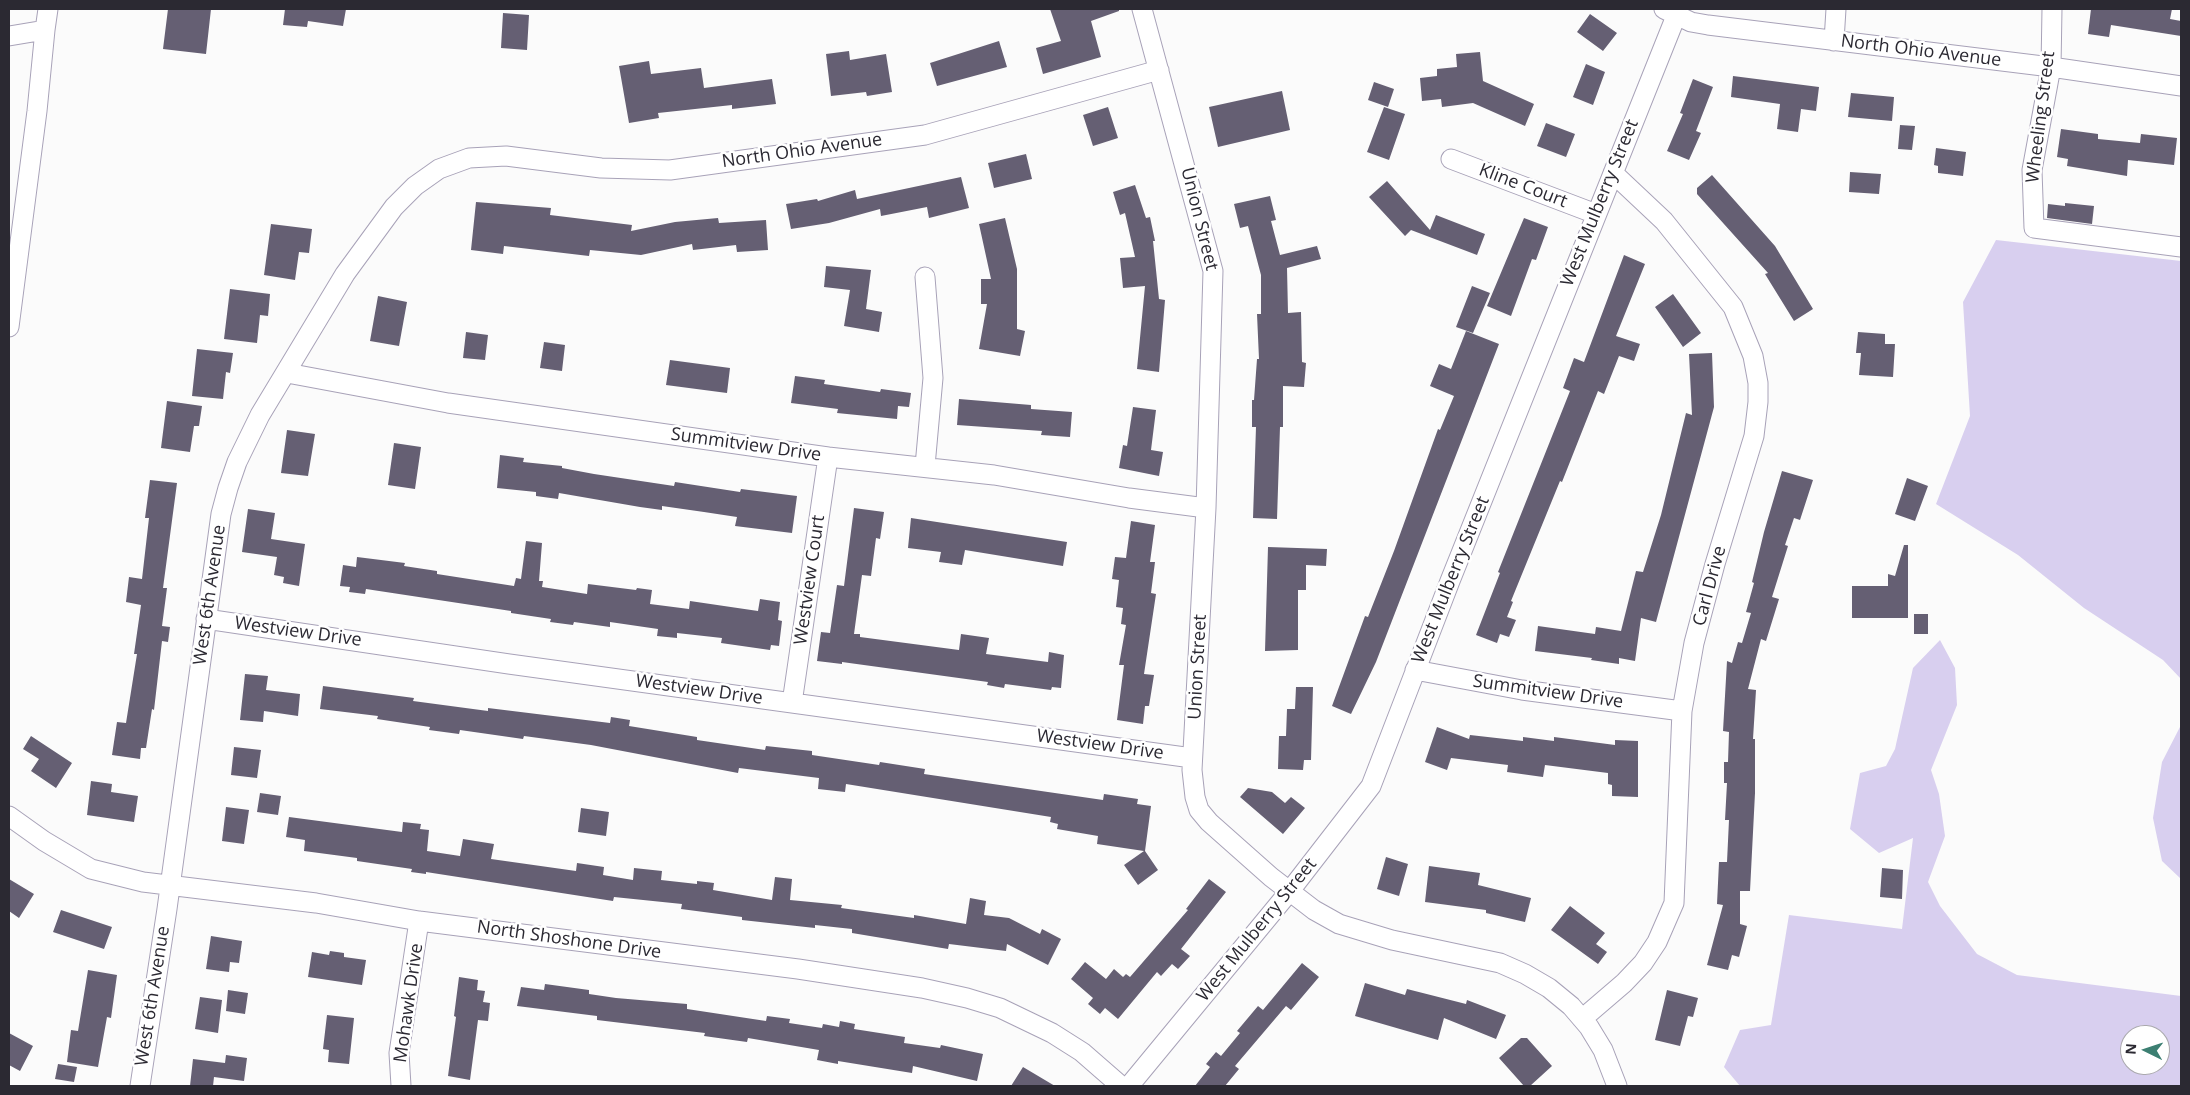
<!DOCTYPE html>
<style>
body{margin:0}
#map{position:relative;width:2190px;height:1095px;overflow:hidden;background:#fbfbfb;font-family:"Open Sans",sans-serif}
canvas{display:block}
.frame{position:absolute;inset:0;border:10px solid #2b2932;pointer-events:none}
.north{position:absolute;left:2120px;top:1025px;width:50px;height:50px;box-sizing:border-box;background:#fff;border:1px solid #aaa9ad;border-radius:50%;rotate:274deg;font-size:14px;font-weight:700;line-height:20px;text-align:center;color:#2b2932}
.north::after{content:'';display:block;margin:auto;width:18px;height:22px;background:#3c7f72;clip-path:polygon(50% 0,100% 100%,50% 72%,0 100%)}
</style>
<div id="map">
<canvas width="2190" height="1095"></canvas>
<div class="frame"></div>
<div class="north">N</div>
</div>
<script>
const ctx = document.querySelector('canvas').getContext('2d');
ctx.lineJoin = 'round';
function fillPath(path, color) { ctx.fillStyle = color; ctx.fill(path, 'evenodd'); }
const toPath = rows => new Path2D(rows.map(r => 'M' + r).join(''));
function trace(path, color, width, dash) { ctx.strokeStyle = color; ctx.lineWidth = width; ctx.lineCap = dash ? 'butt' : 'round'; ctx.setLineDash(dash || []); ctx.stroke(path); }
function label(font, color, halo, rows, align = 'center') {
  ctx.font = font + ' "Open Sans",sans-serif'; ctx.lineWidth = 5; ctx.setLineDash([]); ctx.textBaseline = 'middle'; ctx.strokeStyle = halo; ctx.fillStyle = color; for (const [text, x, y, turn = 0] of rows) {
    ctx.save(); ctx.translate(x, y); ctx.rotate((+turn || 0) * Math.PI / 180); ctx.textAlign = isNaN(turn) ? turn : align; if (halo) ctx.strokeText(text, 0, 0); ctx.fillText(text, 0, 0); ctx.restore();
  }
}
const green = toPath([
 [1996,240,2181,261,2181,679,2163,660,2084,608,2018,555,1936,504,1970,416,1963,302],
 [1940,640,1955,668,1957,705,1931,770,1939,794,1945,836,1928,882,1940,906,1977,954,2017,975,2181,996,2181,1086,1740,1086,1724,1067,1740,1030,1771,1025,1789,915,1902,929,1913,838,1879,853,1850,829,1860,773,1886,766,1895,749,1913,668],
 [2130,1035,2160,1035,2160,1065,2130,1065],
 [2181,725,2181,879,2162,861,2153,818,2162,762]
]);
const building = toPath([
 [168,9,211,9,206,54,163,49],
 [285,9,346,9,343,26,308,21,307,27,283,25],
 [1050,9,1119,9,1119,11,1091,21,1101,57,1043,74,1036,48,1061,41],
 [2091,9,2172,9,2170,19,2181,21,2181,36,2111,25,2109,37,2088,34],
 [503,13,529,15,527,50,501,48],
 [1590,14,1617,33,1603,51,1577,32],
 [999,41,1007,67,937,86,930,63],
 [849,51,850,60,886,54,892,92,867,96,866,92,831,96,826,54],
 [1480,52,1483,81,1534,104,1525,126,1473,103,1442,107,1441,99,1422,101,1420,78,1437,76,1437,69,1457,67,1456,54],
 [649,61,651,74,701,68,704,88,772,79,776,104,732,109,732,105,658,113,659,118,629,123,619,66],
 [1586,64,1605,72,1593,105,1573,97],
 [1733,76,1819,87,1816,111,1801,109,1798,132,1777,129,1780,104,1731,97],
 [1693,79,1713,87,1696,131,1701,133,1689,160,1667,151,1683,114,1680,113],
 [1374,82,1394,89,1388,107,1368,100],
 [1282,91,1290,130,1218,147,1209,107],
 [1851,93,1894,97,1892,121,1848,117],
 [1108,107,1118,138,1093,146,1083,115],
 [1384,107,1405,114,1389,160,1367,152],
 [1546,123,1575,134,1566,157,1537,146],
 [1900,125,1915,126,1912,150,1898,149],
 [2061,129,2098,134,2098,139,2140,143,2141,134,2177,138,2174,165,2128,160,2127,176,2067,166,2068,159,2057,157],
 [1936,148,1966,152,1963,176,1938,173,1938,166,1934,165],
 [1026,154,1032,179,994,188,988,163],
 [1850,172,1881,174,1879,194,1849,192],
 [1712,175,1775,246,1813,309,1794,321,1765,274,1768,273,1697,194,1697,188],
 [961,177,969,208,929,218,927,207,881,216,880,209,829,223,791,229,786,204,817,199,818,201,855,190,857,199],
 [1387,181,1430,230,1436,215,1485,234,1477,255,1411,230,1405,236,1369,197],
 [1135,185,1146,218,1150,217,1155,241,1153,241,1159,299,1165,300,1159,372,1137,369,1145,286,1123,288,1120,258,1135,257,1125,213,1120,215,1113,192],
 [1270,196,1276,220,1271,221,1280,255,1317,246,1321,259,1287,268,1288,313,1301,312,1302,362,1306,363,1304,387,1283,386,1283,427,1280,427,1277,519,1253,518,1256,427,1252,427,1252,400,1254,400,1257,359,1259,359,1257,314,1261,314,1261,275,1248,226,1240,228,1234,204],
 [476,202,551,208,550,215,632,225,631,231,675,222,718,218,719,223,766,220,768,250,737,252,736,245,693,250,692,244,641,255,590,250,589,256,504,246,503,254,471,250],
 [2065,203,2094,206,2092,224,2047,218,2048,204,2065,206],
 [1005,218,1017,269,1017,329,1025,331,1020,356,979,349,987,304,981,304,981,279,991,279,979,224],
 [1524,218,1548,227,1536,260,1532,259,1511,316,1487,306],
 [271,224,312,229,309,253,299,252,295,280,264,275],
 [1624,255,1645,264,1616,336,1640,344,1634,361,1619,356,1604,394,1598,391,1562,482,1560,481,1511,601,1513,602,1507,617,1516,620,1509,637,1500,634,1497,643,1476,635,1500,573,1498,572,1570,391,1563,388,1574,358,1584,362],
 [826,266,871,270,866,309,882,312,879,332,844,326,850,290,824,287],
 [1472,286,1490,293,1473,333,1456,327],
 [230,289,270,294,268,316,260,315,257,343,224,339],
 [1673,294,1701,333,1683,347,1655,307],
 [378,296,407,302,399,346,370,341],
 [1466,331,1499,344,1376,662,1351,714,1332,706,1365,616,1368,617,1394,551,1438,429,1440,430,1454,396,1430,386,1439,364,1451,369],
 [466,332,488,335,485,360,463,358],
 [1858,332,1885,334,1885,344,1895,344,1893,377,1859,375,1861,353,1856,353],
 [544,342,565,345,562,371,540,368],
 [197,349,233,353,230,373,226,372,223,399,192,396],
 [1712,353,1714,407,1656,622,1641,618,1635,661,1619,658,1619,664,1591,660,1592,658,1535,651,1538,626,1595,634,1596,627,1621,631,1636,571,1643,572,1661,515,1686,413,1692,415,1689,354],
 [670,360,730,368,727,393,666,385],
 [795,376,825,380,824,384,880,392,881,389,911,393,909,407,898,406,897,419,837,413,838,409,791,403],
 [959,399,1031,405,1031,409,1072,412,1070,437,1041,435,1042,431,957,425],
 [167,401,202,406,199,426,194,426,190,452,161,448],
 [1133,407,1156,410,1151,450,1163,452,1159,476,1119,468,1123,445,1127,446],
 [287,430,315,434,308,476,281,473],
 [394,443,421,447,415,489,388,485],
 [500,455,524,458,523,462,562,466,562,468,594,474,674,486,675,482,740,492,741,489,797,496,792,533,735,526,737,517,704,512,662,506,662,510,640,507,559,493,558,499,536,496,536,492,497,488],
 [1782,471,1813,480,1800,520,1794,518,1785,545,1788,546,1772,597,1779,599,1766,641,1761,639,1748,689,1756,690,1753,739,1755,739,1755,793,1750,891,1740,891,1740,924,1747,926,1739,957,1732,955,1728,970,1707,965,1723,905,1717,904,1719,862,1727,862,1729,820,1725,820,1727,783,1724,783,1724,762,1728,762,1729,732,1723,731,1727,661,1732,663,1738,642,1742,643,1751,613,1746,612,1754,583,1752,582,1764,532],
 [1907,478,1928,486,1915,521,1895,514],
 [150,480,177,483,163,588,167,588,162,626,170,627,168,642,162,641,154,710,152,709,146,748,141,748,140,759,112,755,117,722,126,723,137,654,134,654,141,605,126,602,129,577,142,579,149,518,145,518],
 [854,508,884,512,880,539,876,538,871,576,862,575,854,634,860,634,860,637,959,650,961,634,989,638,986,654,1048,662,1049,652,1064,655,1061,688,1052,687,1051,690,1005,684,1004,688,987,685,988,682,842,662,842,664,817,661,821,632,830,633,837,585,844,586],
 [248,509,275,513,271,539,305,544,299,586,283,583,284,577,274,575,277,557,242,552],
 [911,518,1067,542,1063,566,965,550,962,565,939,562,941,552,908,548],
 [1131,521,1155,525,1150,562,1155,562,1151,593,1156,594,1144,674,1154,675,1149,706,1145,706,1143,724,1117,720,1124,665,1119,665,1126,625,1121,624,1123,608,1116,607,1119,580,1112,579,1115,557,1126,558],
 [526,541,542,543,539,581,543,581,542,587,587,594,588,584,636,590,637,588,652,590,650,604,689,609,690,601,758,611,760,599,780,602,778,620,782,621,779,646,771,645,770,650,721,643,722,638,677,633,677,638,657,636,658,629,610,622,610,627,574,622,573,625,550,622,551,619,511,613,511,611,366,589,365,594,349,592,350,587,340,586,343,565,356,567,357,557,405,563,404,566,437,571,437,574,514,586,516,578,521,579],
 [1904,545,1908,545,1908,618,1852,618,1852,586,1888,586,1888,574,1895,576],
 [1268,547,1327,549,1326,566,1306,565,1306,590,1298,590,1298,650,1265,651],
 [1914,614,1928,614,1928,634,1914,634],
 [245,674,268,676,266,690,300,694,298,716,264,711,263,722,240,720],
 [323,686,414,698,413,701,488,711,488,708,610,723,611,717,630,720,629,726,697,737,697,740,765,750,766,746,812,751,812,755,879,765,880,762,925,769,924,774,1103,800,1104,794,1138,799,1137,804,1151,806,1145,851,1158,870,1138,885,1124,865,1144,851,1097,844,1098,836,1057,829,1058,824,1050,822,1051,817,846,784,845,792,818,789,819,778,739,768,738,773,591,745,524,736,523,739,460,730,459,734,429,730,430,727,377,719,378,716,320,709],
 [1296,687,1313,687,1311,760,1304,760,1303,770,1278,769,1279,736,1286,736,1287,709,1295,709],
 [1437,727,1469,739,1470,735,1523,741,1523,737,1554,741,1554,737,1615,745,1615,740,1638,741,1638,797,1612,796,1612,785,1608,784,1608,773,1545,765,1543,777,1507,772,1508,765,1451,758,1447,770,1425,762],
 [31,736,72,763,56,788,31,771,39,759,23,749],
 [234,747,261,750,257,778,231,775],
 [91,781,112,784,111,792,138,796,134,822,87,815],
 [1248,788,1272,792,1285,803,1291,797,1305,808,1283,834,1240,797],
 [260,793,281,796,278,815,257,812],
 [226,807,249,810,244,844,222,841],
 [581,808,609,812,606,836,578,832],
 [289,817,402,832,403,822,421,824,420,829,429,830,427,851,460,856,463,839,494,844,491,859,576,871,577,863,604,867,603,875,633,880,634,868,662,871,661,880,697,884,697,881,714,883,713,890,772,900,775,877,792,879,790,900,842,905,841,908,914,918,914,915,966,924,970,898,986,901,984,915,1009,918,1040,934,1042,929,1061,939,1048,965,1007,944,1006,951,949,944,948,949,852,933,852,929,815,925,815,928,742,920,742,917,681,909,682,904,614,897,613,901,426,872,426,874,411,872,412,869,357,861,357,858,304,851,305,840,286,837],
 [1386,857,1408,864,1399,896,1377,889],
 [1429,866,1480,873,1478,885,1531,898,1525,922,1486,913,1486,910,1425,902],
 [1882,868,1903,870,1902,899,1880,897],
 [9,879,34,894,19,918,9,911],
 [1209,879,1226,892,1181,949,1190,956,1178,969,1172,964,1161,976,1157,972,1118,1019,1105,1008,1100,1014,1088,1004,1093,998,1071,979,1085,962,1106,979,1114,969,1123,977,1126,974,1130,977,1188,910,1186,909],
 [1570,906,1605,933,1596,944,1607,952,1598,964,1551,930],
 [61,910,112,927,104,949,53,932],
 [211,936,242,941,239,963,230,962,229,972,206,969],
 [330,951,344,953,344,957,366,960,362,985,308,977,312,952,329,955],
 [1302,963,1319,977,1291,1010,1286,1006,1235,1066,1239,1069,1225,1086,1195,1086,1210,1067,1206,1064,1216,1052,1221,1056,1240,1033,1237,1031,1258,1006,1263,1010],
 [88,970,117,975,111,1018,107,1017,98,1067,67,1062,71,1030,78,1031],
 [459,977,478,980,477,990,485,991,483,1002,490,1003,488,1021,478,1020,470,1080,448,1076,456,1017,454,1016],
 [1365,983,1405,995,1407,989,1466,1004,1467,1000,1506,1015,1496,1039,1444,1018,1438,1040,1355,1016],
 [545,984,589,990,589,994,616,998,687,1004,687,1009,766,1021,767,1016,790,1019,789,1023,822,1028,823,1024,839,1027,840,1021,855,1024,854,1029,905,1037,904,1043,940,1048,941,1045,983,1054,977,1081,913,1066,912,1073,838,1061,838,1064,817,1060,819,1050,748,1038,747,1042,704,1036,705,1033,597,1020,597,1016,517,1006,521,987,544,990],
 [228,990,248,993,245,1014,226,1011],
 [1667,990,1698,998,1693,1017,1688,1016,1680,1046,1655,1040],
 [200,997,222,1000,218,1033,195,1029],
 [327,1015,354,1018,349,1064,328,1062,329,1050,323,1049],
 [9,1033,33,1046,20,1071,9,1065],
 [1521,1038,1527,1038,1552,1066,1530,1086,1524,1086,1499,1058],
 [226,1055,247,1058,244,1081,214,1077,213,1086,190,1086,193,1059,225,1063],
 [58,1064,77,1067,74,1082,55,1079],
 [1023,1067,1055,1086,1011,1086]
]);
const minor = toPath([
 [1142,9,1213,271,1206,508,1192,770,1195,797,1199,810,1209,822,1271,877,1314,910,1339,924,1392,940,1500,963,1525,974,1549,988,1571,1006,1589,1027,1603,1050,1617,1086],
 [1664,9,1691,22,1708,25,2051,67,2181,86],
 [2052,9,2051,67,2032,170,2034,228,2181,247],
 [9,36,45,30,48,9],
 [1834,41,1836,9],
 [1451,159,1596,214],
 [925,277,933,378,925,466],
 [9,327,37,111,45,30],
 [287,373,448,403,828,457,994,475,1129,498,1206,508],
 [206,619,509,664,1192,758],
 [1415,670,1522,690,1682,711],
 [792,703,828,457],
 [9,816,44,841,91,869,143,882,316,903,419,921,798,969,922,988,967,998,1000,1008,1052,1033,1082,1052,1121,1086],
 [1582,1019,1624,983,1643,963,1657,942,1674,903,1682,711,1694,643,1715,564,1754,436,1758,402,1758,383,1753,356,1733,307,1664,221,1613,173],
 [140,1086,167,909,221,514,228,488,237,462,260,415,345,274,394,207,415,186,439,169,469,158,506,156,601,168,670,170,925,135,1159,70],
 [401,1086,399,1053,419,921],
 [1129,1086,1289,892,1371,786,1450,581,1676,16]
]);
const streetNames = [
 ["North Ohio Avenue",1921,51,7],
 ["Wheeling Street",2041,117,-83],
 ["North Ohio Avenue",802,151,-8],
 ["Kline Court",1523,186,21],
 ["West Mulberry Street",1600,203,-68],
 ["Union Street",1199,219,76],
 ["Summitview Drive",746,445,8],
 ["Westview Court",810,580,-82],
 ["West Mulberry Street",1451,580,-68],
 ["Carl Drive",1710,586,-75],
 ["West 6th Avenue",210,595,-82],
 ["Westview Drive",298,632,8],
 ["Union Street",1198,667,-87],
 ["Westview Drive",699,690,8],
 ["Summitview Drive",1548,692,8],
 ["Westview Drive",1100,745,8],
 ["West Mulberry Street",1257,930,-51],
 ["North Shoshone Drive",569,940,8],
 ["West 6th Avenue",153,996,-81],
 ["Mohawk Drive",409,1003,-82]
];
fillPath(green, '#d8cfef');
fillPath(building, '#655f73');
trace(minor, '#a8a2b8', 21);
trace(minor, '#fff', 19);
label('18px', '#2b2932', '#fff', streetNames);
</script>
